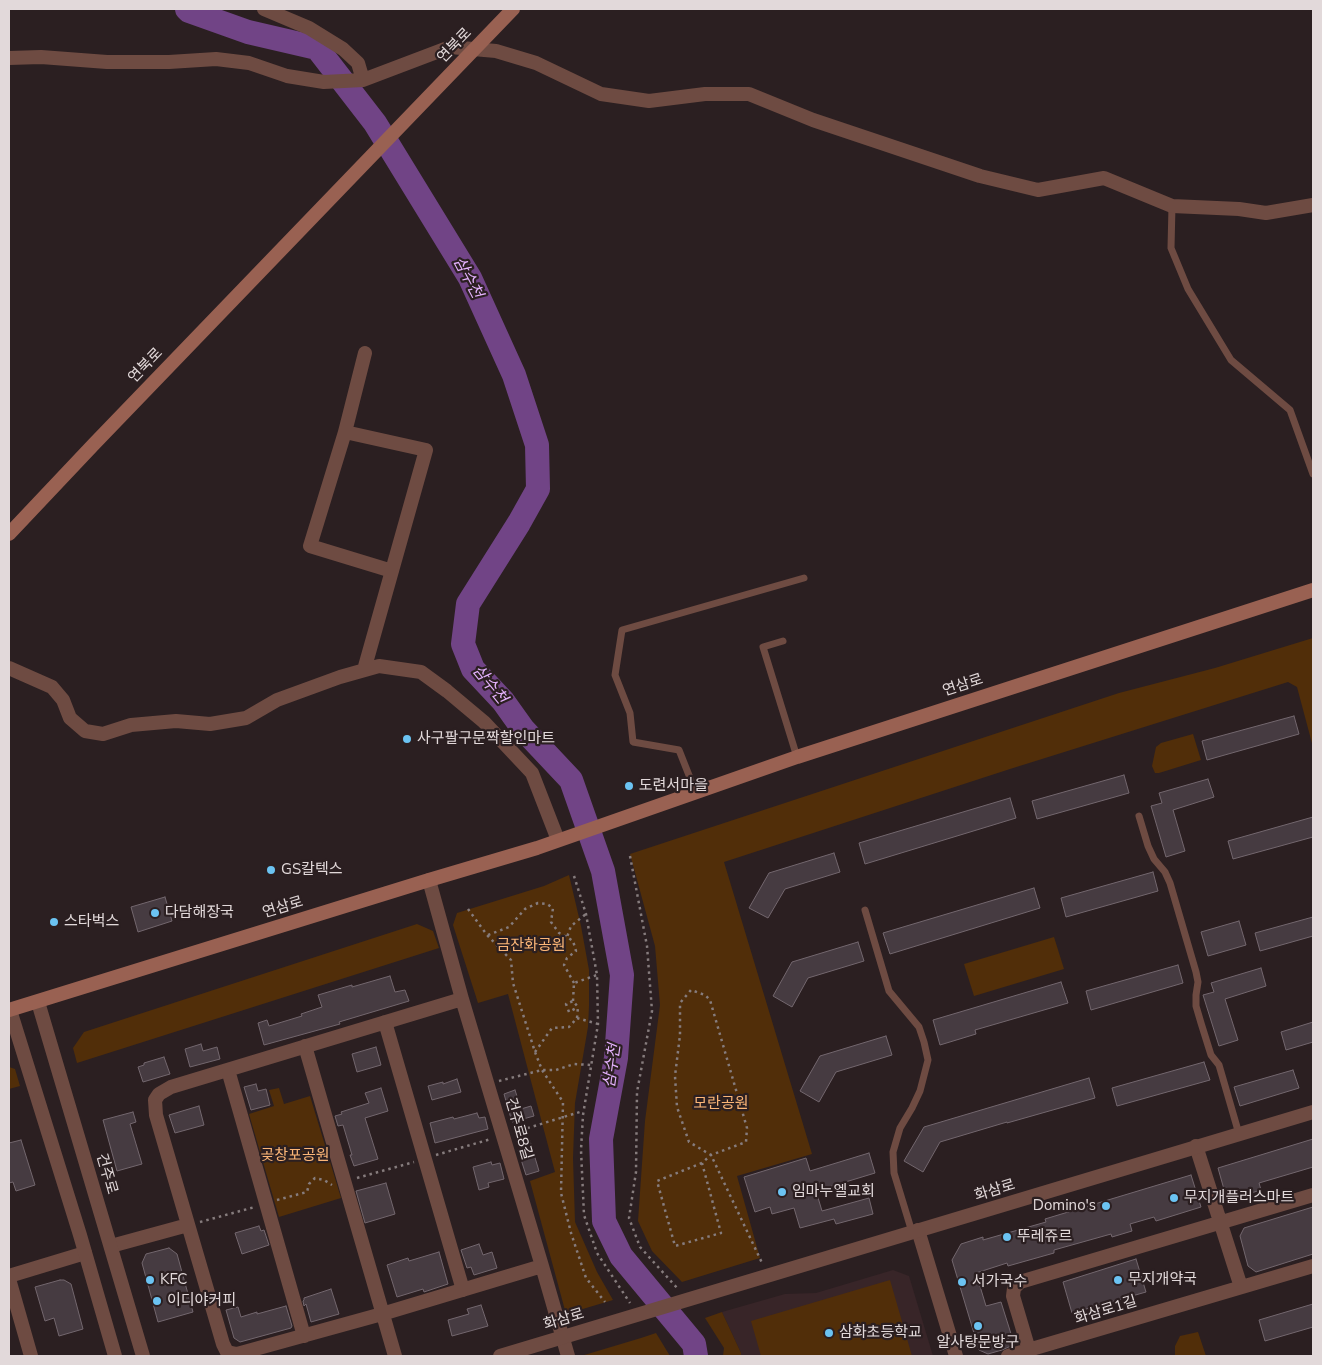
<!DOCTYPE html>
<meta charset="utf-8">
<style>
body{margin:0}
#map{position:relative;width:1322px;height:1365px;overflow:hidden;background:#2b1f21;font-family:"Nunito Sans",sans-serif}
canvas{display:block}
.frame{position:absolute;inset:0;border:10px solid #e2d9da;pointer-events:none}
</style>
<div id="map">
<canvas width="1322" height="1365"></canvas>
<div class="frame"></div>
</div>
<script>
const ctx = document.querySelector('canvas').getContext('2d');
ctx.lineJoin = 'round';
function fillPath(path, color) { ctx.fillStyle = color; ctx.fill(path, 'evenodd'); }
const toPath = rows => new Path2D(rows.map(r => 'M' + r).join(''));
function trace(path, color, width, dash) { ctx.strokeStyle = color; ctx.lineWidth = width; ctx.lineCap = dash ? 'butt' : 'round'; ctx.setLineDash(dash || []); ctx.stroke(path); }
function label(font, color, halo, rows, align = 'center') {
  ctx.font = font + ' "Nunito Sans","Noto Sans KR",sans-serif'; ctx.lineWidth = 4.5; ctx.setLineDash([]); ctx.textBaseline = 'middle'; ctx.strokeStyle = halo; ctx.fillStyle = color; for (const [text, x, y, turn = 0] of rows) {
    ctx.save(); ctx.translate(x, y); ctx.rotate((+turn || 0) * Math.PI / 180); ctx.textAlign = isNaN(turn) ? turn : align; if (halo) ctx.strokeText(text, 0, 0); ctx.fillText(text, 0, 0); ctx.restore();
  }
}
const built = toPath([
 [893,1270,909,1276,933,1356,741,1356,741,1353,722,1312,785,1294,816,1293]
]);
const green = toPath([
 [1313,638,1313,747,1297,687,1288,682,1010,769,724,862,812,1154,737,1176,760,1258,682,1282,652,1251,638,1221,645,1121,660,1005,655,946,630,854,1119,693,1215,668],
 [1193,734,1201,760,1159,773,1155,773,1152,766,1156,747,1161,743],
 [569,875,581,926,589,970,589,1006,588,1027,575,1103,573,1158,575,1222,597,1272,613,1300,566,1314,530,1181,555,1172,508,994,478,1003,453,925,457,913,544,886],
 [417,924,433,931,439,948,77,1063,73,1048,84,1032],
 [1054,937,1064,969,974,996,964,964],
 [9,1067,15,1069,20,1086,9,1089],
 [279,1088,284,1104,310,1096,341,1198,279,1217,249,1114,274,1106,269,1090],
 [890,1280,912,1356,761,1356,751,1321],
 [722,1312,741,1353,741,1356,723,1356,724,1348,705,1318],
 [1198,1332,1206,1356,1175,1356,1175,1346,1180,1336],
 [656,1333,670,1356,581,1356,641,1338]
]);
const river = toPath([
 [187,9,189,11,248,32,317,48,375,123,470,278,514,375,537,445,538,489,519,523,468,604,463,644,473,669,503,701,523,729,571,780,603,871,622,975,616,1058,601,1139,604,1221,621,1256,694,1344,696,1356]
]);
const building = toPath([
 [1294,716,1299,734,1207,760,1202,741,1294,716],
 [1124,775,1129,793,1037,819,1032,801,1124,775],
 [1208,779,1214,797,1173,810,1185,851,1166,857,1151,806,1162,803,1159,793,1208,779],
 [1010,798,1016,818,865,864,859,843,1010,798],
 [1313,817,1313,837,1233,859,1228,841,1313,817],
 [834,853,840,872,785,889,768,918,749,908,769,873,834,853],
 [1153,872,1158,891,1066,917,1061,898,1153,872],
 [1034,888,1040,908,890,954,883,933,1034,888],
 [165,897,172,921,138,932,131,907,165,897],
 [1313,917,1313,936,1260,951,1255,933,1313,917],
 [1239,921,1246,945,1208,956,1201,932,1239,921],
 [858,942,864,961,808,978,792,1007,773,996,792,962,858,942],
 [1178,965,1183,983,1091,1010,1086,991,1178,965],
 [1261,968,1266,986,1225,999,1238,1040,1219,1046,1203,995,1214,992,1211,983,1261,968],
 [390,976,395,992,405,990,409,1001,339,1022,340,1024,264,1045,258,1023,267,1020,269,1026,302,1016,301,1014,322,1007,318,995,352,985,352,987,390,976],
 [1061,982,1068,1003,975,1030,976,1034,940,1045,933,1020,1061,982],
 [1313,1022,1313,1042,1286,1050,1281,1032,1313,1022],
 [886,1036,892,1055,836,1072,819,1102,800,1091,820,1056,886,1036],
 [201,1044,203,1051,217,1047,220,1059,190,1067,185,1049,201,1044],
 [376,1047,381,1065,357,1072,352,1054,376,1047],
 [164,1057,170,1074,143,1082,138,1067,144,1065,144,1063,164,1057],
 [1204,1062,1210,1080,1117,1106,1112,1088,1204,1062],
 [1293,1070,1299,1088,1240,1106,1234,1087,1293,1070],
 [1089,1078,1095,1098,1007,1123,1007,1122,940,1142,923,1172,904,1161,924,1127,1089,1078],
 [457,1079,461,1092,432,1100,428,1086,443,1082,443,1084,457,1079],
 [256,1084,258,1091,266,1089,270,1105,251,1110,244,1087,256,1084],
 [381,1088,388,1111,365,1118,378,1159,354,1166,350,1155,352,1155,343,1125,338,1126,335,1116,342,1114,341,1112,369,1103,365,1093,381,1088],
 [515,1090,521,1109,531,1106,534,1116,512,1122,504,1094,515,1090],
 [199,1106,204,1125,175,1133,169,1115,199,1106],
 [133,1112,136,1122,130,1124,142,1164,117,1171,103,1120,133,1112],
 [477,1113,479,1118,485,1117,488,1129,435,1143,430,1123,453,1117,454,1119,477,1113],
 [1313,1139,1313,1167,1259,1183,1261,1190,1227,1200,1218,1168,1313,1139],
 [21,1140,35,1185,16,1191,13,1182,9,1183,9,1143,21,1140],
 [530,1141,539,1171,526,1175,518,1150,521,1149,520,1144,530,1141],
 [869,1153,875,1173,816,1191,822,1211,869,1198,873,1214,836,1224,834,1219,800,1228,794,1208,772,1214,770,1207,755,1212,744,1177,806,1158,810,1171,869,1153],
 [491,1162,492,1165,500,1163,504,1179,488,1183,489,1187,479,1190,473,1167,491,1162],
 [1191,1175,1201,1207,1156,1221,1154,1217,1130,1224,1132,1231,1112,1237,1111,1234,1054,1250,1054,1253,1008,1266,1007,1263,976,1273,986,1306,1001,1302,1012,1337,1008,1338,1011,1346,1002,1350,988,1354,979,1350,952,1260,961,1244,983,1237,983,1240,1046,1222,1045,1219,1191,1175],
 [386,1183,395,1214,365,1223,356,1191,386,1183],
 [1313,1207,1313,1254,1256,1272,1248,1266,1240,1236,1244,1228,1313,1207],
 [259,1226,261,1231,264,1230,269,1245,242,1254,235,1233,259,1226],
 [479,1244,483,1255,492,1252,497,1268,474,1275,471,1267,467,1268,461,1250,479,1244],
 [169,1248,177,1254,193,1312,158,1322,142,1263,146,1254,169,1248],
 [439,1252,448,1284,424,1292,423,1289,397,1297,387,1265,408,1258,409,1261,439,1252],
 [1136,1259,1146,1292,1072,1313,1063,1282,1136,1259],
 [60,1280,64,1280,71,1284,83,1329,59,1336,54,1318,45,1321,35,1287,60,1280],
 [331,1289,339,1314,311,1322,306,1304,304,1306,303,1301,304,1300,304,1298,331,1289],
 [1313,1304,1313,1327,1265,1341,1259,1320,1313,1304],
 [481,1305,488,1326,452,1336,448,1320,469,1314,467,1309,481,1305],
 [286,1306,292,1326,291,1328,240,1342,234,1338,226,1310,238,1307,241,1317,257,1312,257,1314,286,1306]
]);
const path = toPath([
 [630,856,647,946,652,1011,637,1092,636,1172,629,1218,640,1247,678,1289],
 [574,876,586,914,597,975,598,1024,583,1115,581,1150,584,1215,597,1253,630,1303],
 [468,909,487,935,511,960,513,983,535,1052,542,1070,563,1102,561,1193,571,1233,586,1278,605,1302],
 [488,935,509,927,525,909,538,903,547,904,553,908,551,922,559,933,567,937],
 [574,983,564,965,567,958,576,951,573,941,567,937,571,926,586,914],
 [573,1001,574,983,597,975],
 [577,1018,578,1007,573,1001,566,1004,569,1012,578,1007],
 [535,1052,552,1028,569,1027,577,1018,598,1024],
 [499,1081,542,1070,556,1070,574,1064,591,1065],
 [515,1132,583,1111],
 [436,1155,491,1139],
 [702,1163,657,1181,675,1246,721,1233,702,1163,711,1155,746,1142,747,1128,710,1000,705,995,691,990,680,1003,680,1035,675,1076,677,1107,689,1142,711,1155,763,1265],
 [357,1178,414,1162],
 [277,1200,307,1192,309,1184,315,1178,324,1180,332,1185],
 [200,1222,255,1207]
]);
const service = toPath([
 [1172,206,1171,248,1188,289,1231,360,1290,410,1313,474],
 [783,641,763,647,797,757],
 [696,793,679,750,633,742,630,713,615,675,622,630,804,578],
 [1139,816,1148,846,1154,859,1165,872,1170,883,1196,972,1198,982,1196,995,1196,1006,1201,1023,1211,1055,1219,1065,1239,1134],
 [865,910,889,991,919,1027,924,1042,928,1060,920,1091,912,1108,900,1128,893,1152,894,1173,912,1232]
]);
const minor = toPath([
 [264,9,309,28,343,49,358,63,363,80],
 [9,58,41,57,107,62,169,62,216,59,249,63,287,76,324,82,363,80,450,47,496,51,536,63,601,94,649,101,705,94,749,94,813,120,980,176,1038,190,1104,178,1172,206,1239,209,1266,213,1313,205],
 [345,432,365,353],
 [9,668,52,687,63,700,70,718,85,731,103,734,131,725,176,721,210,724,246,718,277,700,340,677,379,666,421,672,447,691,484,722,532,773,558,840],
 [364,670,426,450,345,432,310,546,392,571],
 [429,880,462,999],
 [385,1022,463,1290],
 [305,1046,395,1356],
 [228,1070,304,1336],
 [1196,1146,1241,1287],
 [918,1230,956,1356],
 [111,1246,188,1225],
 [542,1266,382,1314,237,1354,227,1352,223,1344,156,1115,155,1100,159,1094,171,1087,462,999,542,1266,568,1356],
 [9,1276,85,1253],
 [9,1279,31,1356],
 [1029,1350,1013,1296,1014,1288,1020,1282,1313,1195],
 [1008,1356,1313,1266]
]);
const tertiary = toPath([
 [38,1002,143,1356],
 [10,1010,80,1235,115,1356],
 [500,1356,1313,1112]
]);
const secondary = toPath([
 [9,534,94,444,513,9],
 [9,1010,429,880,537,848,797,757,1313,590]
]);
const markers = [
 [407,739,5,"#6bc3f2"],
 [629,786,5,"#6bc3f2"],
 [271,870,5,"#6bc3f2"],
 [155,913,5,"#6bc3f2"],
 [54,922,5,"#6bc3f2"],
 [782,1192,5,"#6bc3f2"],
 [1174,1198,5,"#6bc3f2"],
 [1106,1206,5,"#6bc3f2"],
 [1007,1237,5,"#6bc3f2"],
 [150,1280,5,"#6bc3f2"],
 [1118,1280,5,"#6bc3f2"],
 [962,1282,5,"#6bc3f2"],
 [157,1301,5,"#6bc3f2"],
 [978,1326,5,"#6bc3f2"],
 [829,1333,5,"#6bc3f2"]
];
const streetNames = [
 ["연북로",455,46,-46],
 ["연북로",146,366,-46],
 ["연삼로",963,686,-18],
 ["연삼로",283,908,-17],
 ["건주로8길",518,1129,74],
 ["건주로",106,1174,74],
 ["화삼로",995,1191,-17],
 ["화삼로1길",1106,1311,-17],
 ["화삼로",564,1320,-17]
];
const poiNames = [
 ["사구팔구문짝할인마트",417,739],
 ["도련서마을",639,786],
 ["GS칼텍스",281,870],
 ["다담해장국",165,913],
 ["스타벅스",64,922],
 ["임마누엘교회",792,1192],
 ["무지개플러스마트",1184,1198],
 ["Domino's",1096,1206,"right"],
 ["뚜레쥬르",1017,1237],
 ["KFC",160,1280],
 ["무지개약국",1128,1280],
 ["서가국수",972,1282],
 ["이디야커피",167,1301],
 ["삼화초등학교",839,1333],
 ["알사탕문방구",978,1343,"center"]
];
const parkNames = [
 ["금잔화공원",531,946],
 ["모란공원",721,1104],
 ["곶창포공원",295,1156]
];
const waterNames = [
 ["삼수천",467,278,62],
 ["삼수천",489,685,51],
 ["삼수천",613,1066,-82]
];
fillPath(built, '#382528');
fillPath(green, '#512e09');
trace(river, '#714486', 24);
fillPath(building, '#463b41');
trace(building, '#73676e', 1);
trace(path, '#867c7d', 2.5, [2.5, 4]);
trace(service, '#6e4b42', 7);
trace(minor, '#6e4b42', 14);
trace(tertiary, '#6e4b42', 14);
trace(secondary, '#996152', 14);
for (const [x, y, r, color] of markers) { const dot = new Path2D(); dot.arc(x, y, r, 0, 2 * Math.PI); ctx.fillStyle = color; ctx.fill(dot); trace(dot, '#2b1f21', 2); }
label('15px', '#e2d9da', '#2b1f21', streetNames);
label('15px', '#e2d9da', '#2b1f21', poiNames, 'left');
label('15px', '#fcb677', '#2b1f21', parkNames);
label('italic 16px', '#e4b2fd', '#2b1f21', waterNames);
</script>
